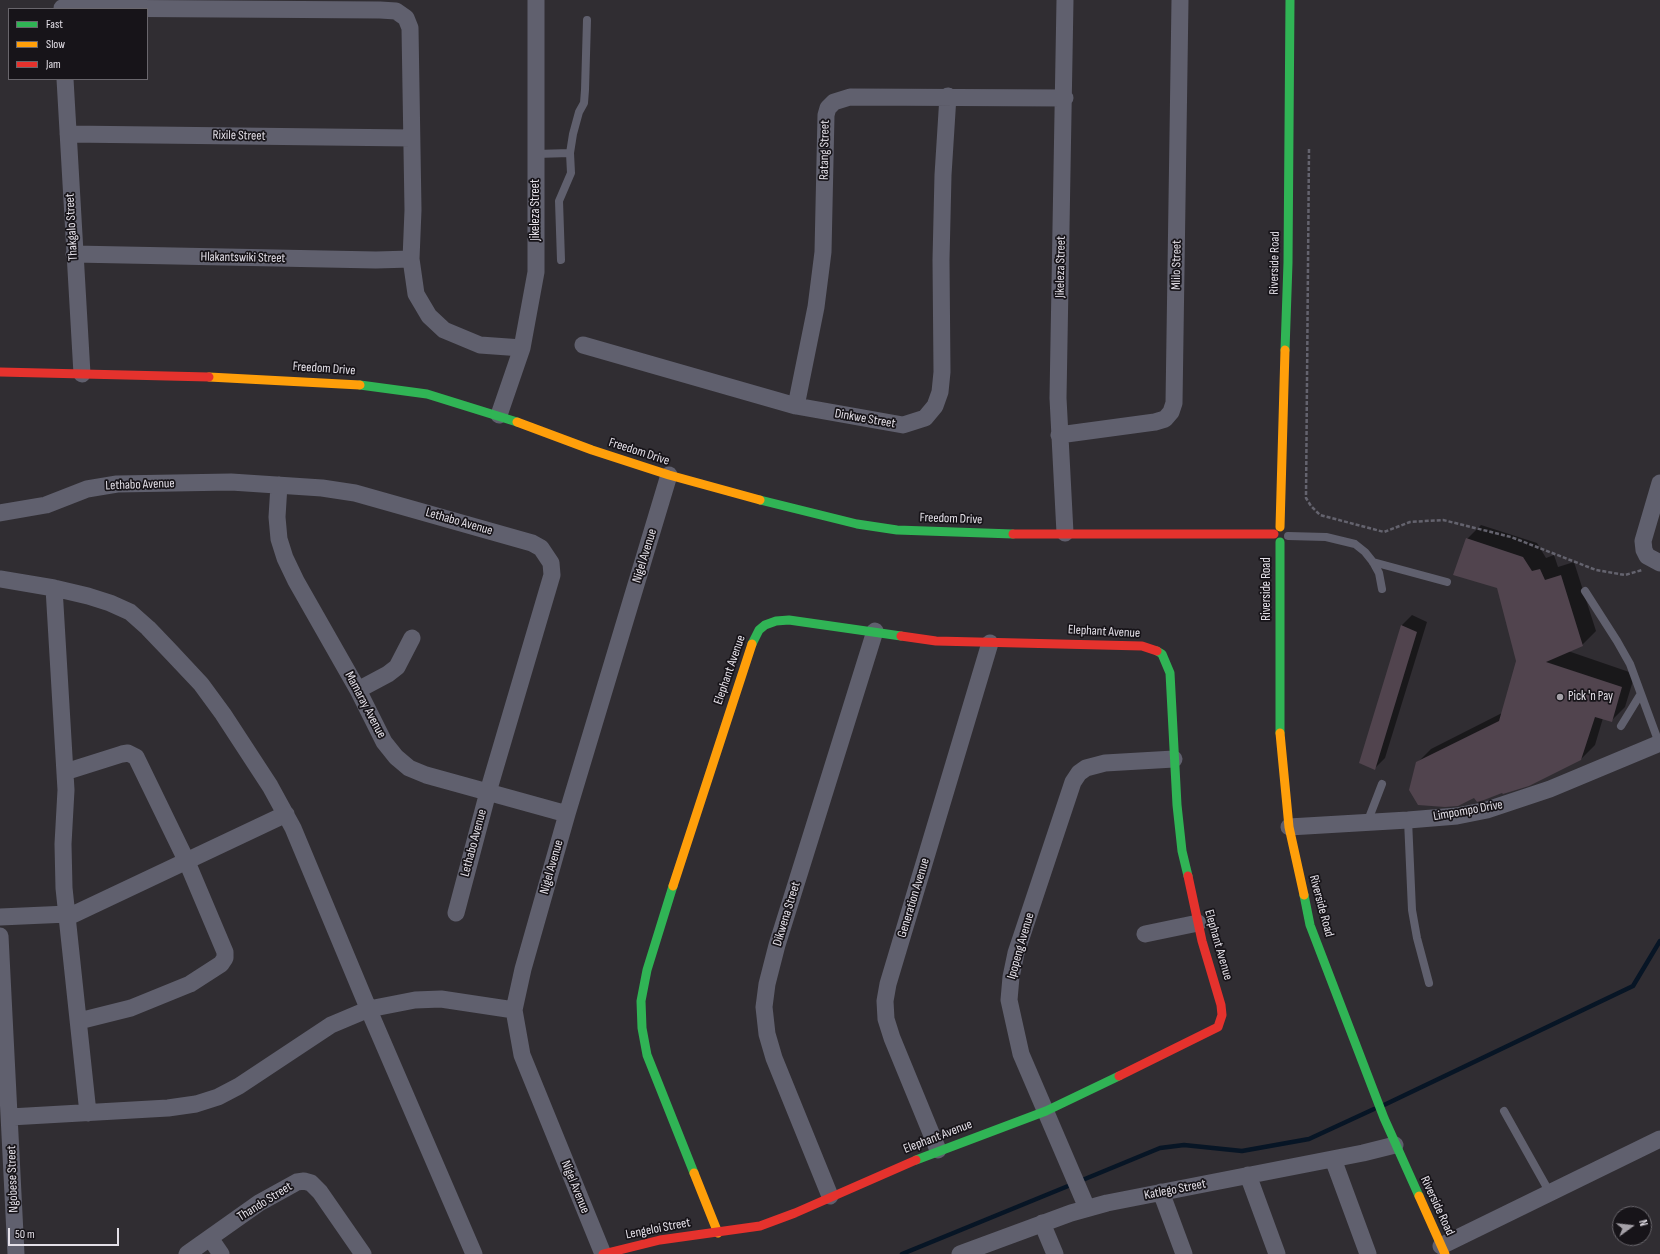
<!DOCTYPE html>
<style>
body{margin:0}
#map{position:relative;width:1660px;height:1254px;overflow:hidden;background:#302d32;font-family:"Sofia Sans Condensed",sans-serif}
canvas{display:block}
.legend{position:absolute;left:8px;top:8px;width:140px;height:72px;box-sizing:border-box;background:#171419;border:1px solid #69666c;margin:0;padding:5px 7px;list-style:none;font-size:12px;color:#e4e0e8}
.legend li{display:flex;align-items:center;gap:8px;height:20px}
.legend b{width:20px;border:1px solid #69666c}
.north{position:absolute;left:1612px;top:1206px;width:40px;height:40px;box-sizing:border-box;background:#171419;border:1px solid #69666c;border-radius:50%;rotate:75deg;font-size:11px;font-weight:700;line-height:16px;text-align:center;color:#e4e0e8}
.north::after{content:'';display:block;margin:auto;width:14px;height:18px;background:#a5a1a8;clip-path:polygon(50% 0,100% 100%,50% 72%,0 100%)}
.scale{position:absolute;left:8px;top:1228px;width:111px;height:18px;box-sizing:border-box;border:2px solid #e4e0e8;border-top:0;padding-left:5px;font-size:12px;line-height:14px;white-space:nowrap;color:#e4e0e8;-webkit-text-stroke:3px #171419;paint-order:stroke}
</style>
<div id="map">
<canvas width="1660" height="1254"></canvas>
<ul class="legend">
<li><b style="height:5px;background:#30b455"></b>Fast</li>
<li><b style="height:5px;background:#ff9f0a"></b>Slow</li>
<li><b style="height:5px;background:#e5322d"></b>Jam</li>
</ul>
<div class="north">N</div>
<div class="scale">50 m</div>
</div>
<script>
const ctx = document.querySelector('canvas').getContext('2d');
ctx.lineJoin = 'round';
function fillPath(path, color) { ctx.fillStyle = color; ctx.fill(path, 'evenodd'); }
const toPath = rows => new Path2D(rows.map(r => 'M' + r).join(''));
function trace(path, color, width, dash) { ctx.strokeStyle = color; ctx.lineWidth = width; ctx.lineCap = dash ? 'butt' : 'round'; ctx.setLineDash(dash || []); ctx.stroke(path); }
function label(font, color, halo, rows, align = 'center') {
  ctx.font = font + ' "Sofia Sans Condensed",sans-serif'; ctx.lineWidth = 3.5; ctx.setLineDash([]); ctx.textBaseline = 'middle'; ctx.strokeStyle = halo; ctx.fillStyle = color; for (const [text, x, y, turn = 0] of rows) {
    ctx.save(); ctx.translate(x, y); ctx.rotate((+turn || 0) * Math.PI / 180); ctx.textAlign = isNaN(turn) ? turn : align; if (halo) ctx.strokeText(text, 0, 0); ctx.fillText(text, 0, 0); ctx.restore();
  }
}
const shadow = toPath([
 [1481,525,1537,543,1546,558,1554,555,1558,567,1574,562,1596,631,1582,645,1568,651,1635,674,1625,707,1612,720,1603,718,1595,745,1581,759,1503,792,1474,796,1417,763,1431,749,1502,713,1517,661,1498,587,1467,539],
 [1412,615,1427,622,1385,758,1375,768,1360,763,1402,625]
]);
const stream = toPath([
 [1384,1105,1633,986,1660,941],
 [1080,1181,1160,1148,1184,1145,1242,1151,1309,1139,1374,1109],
 [902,1254,1073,1184]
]);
const building = toPath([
 [1466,538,1523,557,1532,571,1540,569,1545,580,1561,575,1583,646,1546,662,1622,687,1612,722,1595,717,1581,760,1529,786,1503,794,1502,793,1484,800,1477,802,1474,798,1458,806,1445,807,1418,805,1409,790,1416,762,1499,721,1516,661,1497,588,1453,575],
 [1401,625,1417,632,1375,770,1359,763]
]);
const path = toPath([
 [1309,149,1306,498,1311,506,1320,515,1384,532,1410,522,1443,520,1511,537,1596,570,1625,575,1642,570]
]);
const lane = toPath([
 [536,154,570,153,573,134,579,112,584,103,585,90,587,20],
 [561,260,559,201,571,173,570,153],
 [1288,536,1326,537,1355,544,1365,552,1373,562,1379,573,1382,589],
 [1373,562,1447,582],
 [1585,591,1617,641,1630,664,1659,743],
 [1621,726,1640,695],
 [1408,820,1412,910,1417,938,1429,983],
 [1367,823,1382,784],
 [1504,1111,1550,1193]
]);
const street = toPath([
 [62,8,380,10,396,11,406,18,410,28,413,210,411,259,416,294,429,316,444,330,480,345,522,348],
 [65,79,82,374],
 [68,134,411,138],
 [74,254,376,260,411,259],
 [583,345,796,406,903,425,925,418,935,406,940,392,942,372,941,260,943,175,948,96],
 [796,406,816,307,823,252,826,115,828,108,834,102,850,97,1065,98],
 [499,415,522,348,536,272,536,0],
 [1059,435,1155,422,1165,419,1171,412,1174,403,1180,0],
 [1660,483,1643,541,1644,550,1647,556,1660,563],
 [279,485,277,517,279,539,285,558,296,581,358,690,384,742,396,757,409,768,426,775,567,814],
 [0,513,46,505,87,489,117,484,231,482,322,488,355,493,532,543,541,548,551,563,552,575,488,792,456,913],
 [1065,533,1058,398,1065,0],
 [0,579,54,588,88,596,110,603,130,612,148,628,170,651,201,684,223,714,270,786,293,828,371,1015,474,1254],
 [54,588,66,790,63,844,64,888,88,1113],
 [358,690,388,674,397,667,412,638],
 [65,772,122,754,128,753,136,757,187,862,225,952,225,958,221,964,190,984,131,1008,79,1021],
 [1289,827,1408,820,1457,816,1487,810,1550,789,1660,743],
 [0,917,68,914],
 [68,917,286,814],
 [1145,934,1198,923],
 [0,936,16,1254],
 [10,1117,168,1108,196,1104,218,1097,239,1086,331,1025,369,1009,415,1000,441,999,514,1010],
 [938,1150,892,1038,886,1019,885,1001,888,984,990,643],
 [1333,1159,1368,1254],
 [1248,1175,1277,1254],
 [1161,1192,1184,1254],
 [830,1196,774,1058,767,1034,764,1007,767,984,777,945,875,631],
 [1087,1208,1021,1054,1009,1000,1011,977,1016,953,1073,782,1079,773,1086,768,1105,763,1174,759],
 [1042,1223,1055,1254],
 [210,1238,221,1254],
 [1441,1246,1660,1139],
 [187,1254,259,1203,297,1182,304,1181,311,1183,320,1192,363,1254],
 [603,1254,522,1055,514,1010,523,969,567,814,669,475],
 [960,1254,1071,1213,1107,1203,1363,1153,1395,1145]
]);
const fast = toPath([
 [1285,350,1288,263,1290,0],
 [360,385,427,394,517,422],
 [760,500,857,524,897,530,1013,534],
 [752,644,759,630,765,625,776,621,789,620,901,636],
 [1157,651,1162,654,1170,673,1177,805,1182,851,1188,876],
 [1280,733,1280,542],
 [673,886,647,970,641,1001,642,1028,647,1055,694,1173],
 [1304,895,1310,925,1384,1118,1419,1196],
 [916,1160,1046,1111,1119,1076]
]);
const slow = toPath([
 [209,377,360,385],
 [517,422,592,450,669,475,760,500],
 [1280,527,1285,350],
 [1280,733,1289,827,1304,895],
 [673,886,752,644],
 [694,1173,718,1233],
 [1419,1196,1445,1254]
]);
const jam = toPath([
 [0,372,209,377],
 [1013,534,1274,534],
 [901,636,936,641,1142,646,1157,651],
 [1119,1076,1218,1027,1222,1015,1221,1005,1202,941,1188,876],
 [603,1254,660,1240,760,1226,795,1213,916,1160]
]);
const markers = [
 [1560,697,4,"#a5a1a8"]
];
const streetNames = [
 ["Rixile Street",239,136,1],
 ["Ratang Street",825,150,-89],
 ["Jikeleza Street",536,210,-90],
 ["Thakgalo Street",72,227,-93],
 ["Hlakantswiki Street",243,258,1],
 ["Riverside Road",1275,263,-89],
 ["Mlilo Street",1177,265,-89],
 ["Jikeleza Street",1061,267,-89],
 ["Freedom Drive",324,369,4],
 ["Dinkwe Street",865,419,10],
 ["Freedom Drive",639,452,18],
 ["Lethabo Avenue",140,485,-2],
 ["Freedom Drive",951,519,2],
 ["Lethabo Avenue",459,522,16],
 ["Nigel Avenue",645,556,-73],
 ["Riverside Road",1267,589,-90],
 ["Elephant Avenue",1104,632,3],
 ["Elephant Avenue",730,670,-71],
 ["Mamaray Avenue",365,705,62],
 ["Limpompo Drive",1468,811,-10],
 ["Lethabo Avenue",474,843,-75],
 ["Nigel Avenue",552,867,-74],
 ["Generation Avenue",914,898,-73],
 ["Riverside Road",1321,906,75],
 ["Dikwena Street",787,914,-73],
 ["Elephant Avenue",1218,945,74],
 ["Ipopeng Avenue",1021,946,-74],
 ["Elephant Avenue",938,1137,-21],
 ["Ngobese Street",13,1179,-92],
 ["Nigel Avenue",575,1187,68],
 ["Katlego Street",1175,1190,-11],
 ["Thando Street",265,1202,-32],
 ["Riverside Road",1437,1206,65],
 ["Lengeloi Street",658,1229,-11]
];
const poiNames = [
 ["Pick 'n Pay",1568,697]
];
fillPath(shadow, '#0007');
trace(stream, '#071525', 4.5);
fillPath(building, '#51444e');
trace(path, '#64636e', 2.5, [4, 2]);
trace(lane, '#60606e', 8);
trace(street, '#60606e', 17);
trace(fast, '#30b455', 9);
trace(slow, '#ff9f0a', 9);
trace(jam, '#e5322d', 9);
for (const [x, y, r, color] of markers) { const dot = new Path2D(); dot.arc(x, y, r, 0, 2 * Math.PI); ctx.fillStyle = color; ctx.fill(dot); trace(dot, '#171419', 1.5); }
label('13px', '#e4e0e8', '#171419', streetNames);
label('13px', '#e4e0e8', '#171419', poiNames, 'left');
</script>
